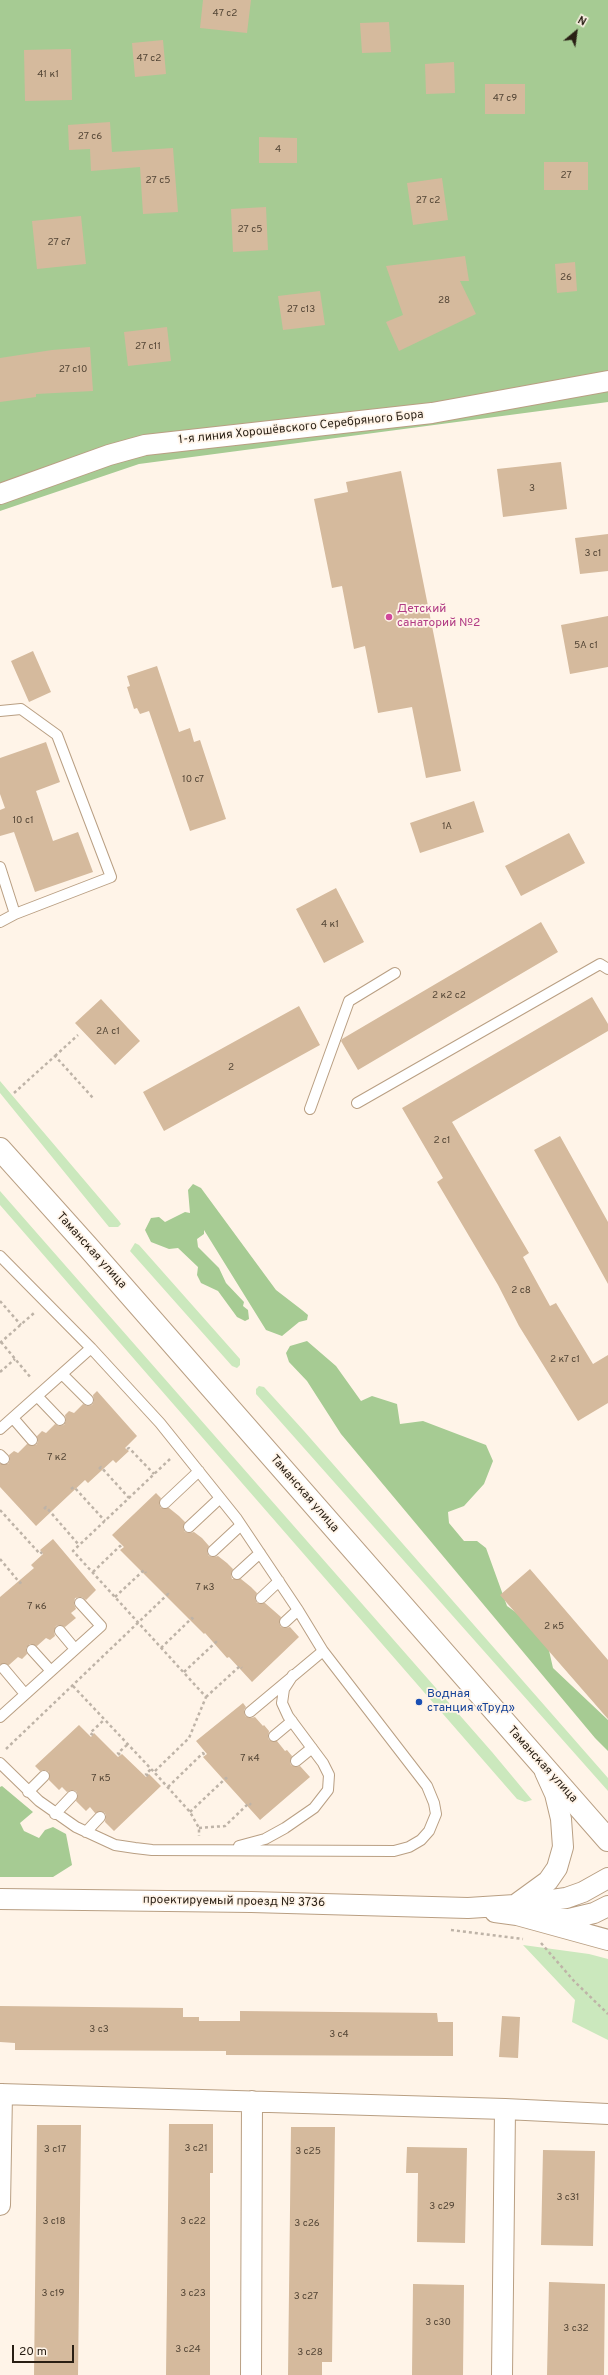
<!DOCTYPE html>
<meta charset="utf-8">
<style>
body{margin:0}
#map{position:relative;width:608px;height:2375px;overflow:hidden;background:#fff4e8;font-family:Overpass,sans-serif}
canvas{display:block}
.north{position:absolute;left:556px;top:12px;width:40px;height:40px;-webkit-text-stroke:3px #fff4e8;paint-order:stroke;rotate:29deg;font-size:11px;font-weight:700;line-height:16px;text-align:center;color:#291f14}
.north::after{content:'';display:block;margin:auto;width:14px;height:18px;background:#291f14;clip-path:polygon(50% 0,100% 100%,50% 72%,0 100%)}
.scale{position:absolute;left:12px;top:2345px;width:62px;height:18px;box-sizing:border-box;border:2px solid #291f14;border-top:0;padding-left:5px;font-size:12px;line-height:14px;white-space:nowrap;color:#291f14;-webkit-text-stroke:3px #fff4e8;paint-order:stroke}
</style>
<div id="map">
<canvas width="608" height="2375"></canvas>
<div class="north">N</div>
<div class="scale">20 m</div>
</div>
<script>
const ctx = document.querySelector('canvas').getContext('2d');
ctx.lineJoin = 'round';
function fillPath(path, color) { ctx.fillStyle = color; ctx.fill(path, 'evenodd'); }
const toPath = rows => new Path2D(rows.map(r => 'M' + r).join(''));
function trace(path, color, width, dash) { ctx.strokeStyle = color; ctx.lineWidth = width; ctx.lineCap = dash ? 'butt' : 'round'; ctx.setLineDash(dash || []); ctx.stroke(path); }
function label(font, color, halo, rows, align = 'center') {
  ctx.font = font + ' Overpass,sans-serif'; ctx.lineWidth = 3.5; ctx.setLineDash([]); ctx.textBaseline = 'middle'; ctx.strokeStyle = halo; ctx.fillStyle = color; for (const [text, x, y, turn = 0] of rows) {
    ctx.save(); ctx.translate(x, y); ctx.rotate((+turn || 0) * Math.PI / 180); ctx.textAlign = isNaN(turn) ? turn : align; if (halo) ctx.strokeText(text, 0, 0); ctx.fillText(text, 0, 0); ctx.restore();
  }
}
const green = toPath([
 [0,1081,119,1221,121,1224,118,1227,109,1227,0,1093],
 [0,1191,492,1752,532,1800,525,1802,517,1799,0,1205],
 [135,1243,139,1245,240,1359,240,1365,237,1368,232,1366,130,1251],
 [259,1386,264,1387,304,1431,608,1778,608,1791,256,1394,256,1389],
 [523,1945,589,1954,608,1959,608,2040,572,2022,575,2000]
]);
const forest = toPath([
 [0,0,608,0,608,402,139,464,0,511],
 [193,1184,201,1188,276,1290,302,1310,308,1315,307,1320,299,1322,282,1336,266,1330,204,1230,204,1234,197,1239,198,1247,219,1268,226,1283,244,1302,243,1306,248,1310,249,1319,245,1321,237,1317,218,1291,201,1283,197,1275,198,1267,178,1248,169,1249,151,1242,145,1230,151,1218,159,1217,165,1222,185,1212,190,1213,188,1190],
 [307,1341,336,1366,361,1401,372,1396,397,1404,400,1424,423,1421,486,1445,493,1461,484,1484,464,1506,448,1512,449,1523,464,1541,477,1541,486,1548,507,1606,545,1633,553,1668,608,1720,608,1751,595,1738,341,1434,307,1381,289,1362,286,1353,290,1346],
 [2,1786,33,1812,20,1823,24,1831,39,1838,45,1830,53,1827,66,1834,72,1865,53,1877,0,1877,0,1787]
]);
const building = toPath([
 [203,0,251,0,247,33,200,28],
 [389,22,391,52,362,53,360,23],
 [163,40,166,74,135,77,132,43],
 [71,49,72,100,25,101,24,50],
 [454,62,455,93,426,94,425,64],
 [485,84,525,84,525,114,485,114],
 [110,122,112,152,173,148,178,212,143,214,140,167,91,171,90,149,69,150,68,125],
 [259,137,297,138,297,163,259,163],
 [544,162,588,162,588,190,544,190],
 [442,178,448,220,413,225,407,183],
 [266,207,268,250,233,252,231,209],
 [81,216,86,264,37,269,32,221],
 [465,256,469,281,460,281,476,314,399,351,386,322,403,315,386,266],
 [575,262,577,291,557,293,555,264],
 [320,291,325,325,283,330,278,296],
 [167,327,171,361,128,366,124,332],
 [90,347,93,391,36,394,36,397,0,402,0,358,52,350],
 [561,462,567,509,503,517,497,469],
 [401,471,461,771,426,778,412,707,378,713,365,646,354,649,342,586,332,588,314,499,348,492,346,482],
 [608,534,608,571,580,574,575,538],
 [608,616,608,667,570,674,561,625],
 [33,651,51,692,29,702,11,661],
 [157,666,179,732,190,728,194,742,200,740,226,819,190,831,149,711,140,714,137,708,134,709,127,687,130,686,127,676],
 [46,742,60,782,36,791,53,841,78,832,93,872,35,892,14,832,0,836,0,810,5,808,0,794,0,758],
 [474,801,484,832,420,853,410,823],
 [569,833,585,863,521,896,505,866],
 [336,888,364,942,324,963,296,909],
 [541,922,558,952,358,1070,341,1041,342,1039],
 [592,997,608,1024,608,1031,452,1122,529,1253,523,1257,550,1306,556,1303,593,1364,608,1355,608,1403,578,1421,519,1326,498,1285,437,1182,443,1178,402,1108],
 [101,999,140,1041,115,1065,75,1023],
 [299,1006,320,1045,164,1131,143,1092],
 [560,1136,608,1222,608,1284,534,1150],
 [97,1391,137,1436,125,1448,129,1451,116,1463,113,1460,88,1483,85,1480,36,1526,0,1487,0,1464,8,1464,10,1460,9,1455,14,1451,18,1453,27,1444,36,1445,38,1442,37,1436,42,1431,46,1433,55,1424,59,1426,64,1425,66,1421,65,1415,69,1411,74,1413,83,1404,87,1406,92,1405,94,1401,93,1395],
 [156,1493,161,1498,159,1504,161,1508,169,1508,179,1516,185,1522,183,1528,185,1532,190,1533,194,1532,202,1538,209,1546,207,1552,209,1556,214,1557,218,1556,227,1563,233,1569,231,1575,232,1579,241,1579,251,1587,257,1593,255,1599,257,1603,265,1603,281,1617,279,1623,281,1627,286,1628,290,1627,299,1637,252,1682,229,1657,227,1658,205,1633,204,1634,120,1550,124,1547,112,1535],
 [53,1539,96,1590,86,1600,82,1597,75,1598,74,1604,76,1609,71,1613,76,1618,65,1627,59,1625,56,1626,54,1632,55,1636,50,1640,46,1638,37,1646,30,1644,26,1648,27,1654,22,1659,18,1657,9,1665,0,1664,0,1597,34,1568,31,1565,43,1554,40,1550],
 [530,1569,608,1660,608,1719,500,1595],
 [243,1703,246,1707,244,1710,245,1716,251,1718,255,1717,263,1726,264,1725,269,1731,268,1737,269,1740,277,1741,285,1751,287,1750,292,1756,290,1762,291,1765,297,1767,300,1766,310,1777,260,1820,203,1757,207,1754,196,1741],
 [79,1725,91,1737,94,1733,118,1757,122,1754,146,1777,149,1774,161,1786,114,1831,105,1822,106,1815,104,1812,95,1813,90,1807,86,1811,76,1801,78,1795,76,1791,71,1790,67,1792,62,1787,59,1790,49,1780,49,1772,45,1770,40,1771,35,1766],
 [0,2006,183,2008,183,2017,199,2017,199,2021,240,2021,240,2011,437,2013,438,2022,453,2022,453,2056,226,2055,226,2051,15,2050,15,2043,0,2042],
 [502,2016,520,2017,518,2058,499,2057],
 [169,2124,213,2124,213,2173,210,2173,210,2375,166,2375],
 [37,2125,81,2125,78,2375,34,2375],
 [291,2127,335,2127,332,2362,322,2362,322,2375,288,2375],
 [407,2147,467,2148,465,2243,417,2242,418,2173,406,2173],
 [543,2150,595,2151,593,2246,541,2245],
 [549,2282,605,2284,604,2375,547,2375],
 [413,2284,464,2285,463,2375,412,2375]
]);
const path = toPath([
 [55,1056,78,1035],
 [14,1093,55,1056,93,1098],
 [0,1301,21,1325],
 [1,1342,31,1378],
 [0,1343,34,1313],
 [0,1372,15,1359],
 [127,1449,129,1448,154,1474],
 [170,1459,73,1551,206,1697,189,1738,154,1772,190,1812,199,1828,199,1836],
 [99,1469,101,1467,129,1498],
 [71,1489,74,1487,105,1521],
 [44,1509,46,1507,79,1545],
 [0,1510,40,1554,42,1552],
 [0,1559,20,1583,22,1581],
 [93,1572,120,1546,122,1549],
 [115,1597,144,1570,146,1573],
 [161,1648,192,1618,194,1620],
 [184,1672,216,1642,218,1644],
 [73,1686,154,1772],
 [206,1697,240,1666,242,1668],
 [93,1735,90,1733,104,1720],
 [6,1749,168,1594,170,1596],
 [120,1755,118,1753,128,1744],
 [148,1776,146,1774,151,1769],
 [168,1787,203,1753,205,1756],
 [190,1812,226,1778,228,1780],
 [199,1828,225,1826,249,1803,251,1805],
 [451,1930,523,1939],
 [541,1943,574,1981,608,2014]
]);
const service = toPath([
 [0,711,21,709,57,735,111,877,15,914],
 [0,867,15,914,0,922],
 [357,1103,600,964,608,969],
 [310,1109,349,1001,395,973],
 [0,1256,91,1348,160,1423,237,1519,298,1610,323,1651,427,1786,434,1803,436,1814,429,1831,421,1840,409,1847,394,1851,152,1850,135,1848,115,1845,76,1827,39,1801,0,1763],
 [62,1374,88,1400],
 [37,1396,60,1420],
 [13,1418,32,1440],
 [0,1429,91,1348],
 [0,1455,4,1459],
 [165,1503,199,1471],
 [189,1527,220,1498],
 [213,1551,241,1525],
 [237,1574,260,1553],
 [261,1598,279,1581],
 [285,1622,298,1610],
 [60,1631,75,1649],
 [32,1650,51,1671],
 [4,1669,25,1694],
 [250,1712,323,1651],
 [0,1717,101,1626,80,1603],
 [274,1736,292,1721],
 [296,1761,312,1748],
 [28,1792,44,1776],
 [55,1814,72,1796],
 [86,1832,100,1817],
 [239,1846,265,1839,285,1828,314,1808,328,1790,329,1775,323,1763,288,1716,282,1703,284,1689,293,1675]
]);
const minor = toPath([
 [0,494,109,455,145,445,432,413,608,381],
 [0,1899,251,1902,468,1908,515,1905,548,1881,557,1868,563,1847,561,1819,555,1794,545,1772],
 [517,1905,566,1898,583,1892,608,1878],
 [495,1912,517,1915,608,1940],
 [548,1919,569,1919,594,1913,608,1906],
 [0,2094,505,2109,608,2114],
 [0,2205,2,2094],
 [251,2375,252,2101],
 [502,2375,505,2109]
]);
const tertiary = toPath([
 [0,1149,88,1247,608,1840]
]);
const markers = [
 [389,617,4,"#d1479c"],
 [419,1702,4,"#1a4fb4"]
];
const numberNames = [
 ["47 с2",225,14],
 ["47 с2",149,59],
 ["41 к1",48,75],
 ["47 с9",505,99],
 ["27 с6",90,137],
 ["4",278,150],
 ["27",566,176],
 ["27 с5",158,181],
 ["27 с2",428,201],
 ["27 с5",250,230],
 ["27 с7",59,243],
 ["26",566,278],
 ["28",444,301],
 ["27 с13",301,310],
 ["27 с11",148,347],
 ["27 с10",73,370],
 ["3",532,489],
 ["3 с1",593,554],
 ["5А с1",586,646],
 ["10 с7",193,780],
 ["10 с1",23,821],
 ["1А",447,827],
 ["4 к1",330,925],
 ["2 к2 с2",449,996],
 ["2А с1",108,1032],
 ["2",231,1068],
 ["2 с1",442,1141],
 ["2 с8",521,1291],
 ["2 к7 с1",565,1360],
 ["7 к2",57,1458],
 ["7 к3",205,1588],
 ["7 к6",37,1607],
 ["2 к5",554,1627],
 ["7 к4",250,1759],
 ["7 к5",101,1779],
 ["3 с3",99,2030],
 ["3 с4",339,2035],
 ["3 с21",196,2149],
 ["3 с17",55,2150],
 ["3 с25",308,2152],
 ["3 с31",568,2198],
 ["3 с29",442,2207],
 ["3 с18",54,2222],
 ["3 с22",193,2222],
 ["3 с26",307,2224],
 ["3 с19",53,2294],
 ["3 с23",193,2294],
 ["3 с27",306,2297],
 ["3 с30",438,2323],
 ["3 с32",576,2329],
 ["3 с24",188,2350],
 ["3 с28",310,2353]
];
const streetNames = [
 ["1-я линия Хорошёвского Серебряного Бора",301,428,-6],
 ["Таманская улица",91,1251,48],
 ["Таманская улица",304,1494,49],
 ["Таманская улица",542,1765,48],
 ["проектируемый проезд № 3736",234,1902,1]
];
const hotelNames = [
 ["Детский",397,610],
 ["санаторий №2",397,624]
];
const transitNames = [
 ["Водная",427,1695],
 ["станция «Труд»",427,1709]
];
fillPath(green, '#cbe8bd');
fillPath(forest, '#a6cb93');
fillPath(building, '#d5ba9d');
trace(service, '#b99f83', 12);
trace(minor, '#b99f83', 22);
trace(tertiary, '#b99f83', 24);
trace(path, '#beb3a7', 2.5, [3, 3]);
trace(service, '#fff', 10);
trace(minor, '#fff', 20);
trace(tertiary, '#fff', 22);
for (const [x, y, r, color] of markers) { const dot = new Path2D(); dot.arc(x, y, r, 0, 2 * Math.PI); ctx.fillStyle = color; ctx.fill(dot); trace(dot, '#fff4e8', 1.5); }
label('10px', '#544636', null, numberNames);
label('12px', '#291f14', '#fff4e8', streetNames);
label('12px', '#b23c85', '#fff4e8', hotelNames, 'left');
label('12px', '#164399', '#fff4e8', transitNames, 'left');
</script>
